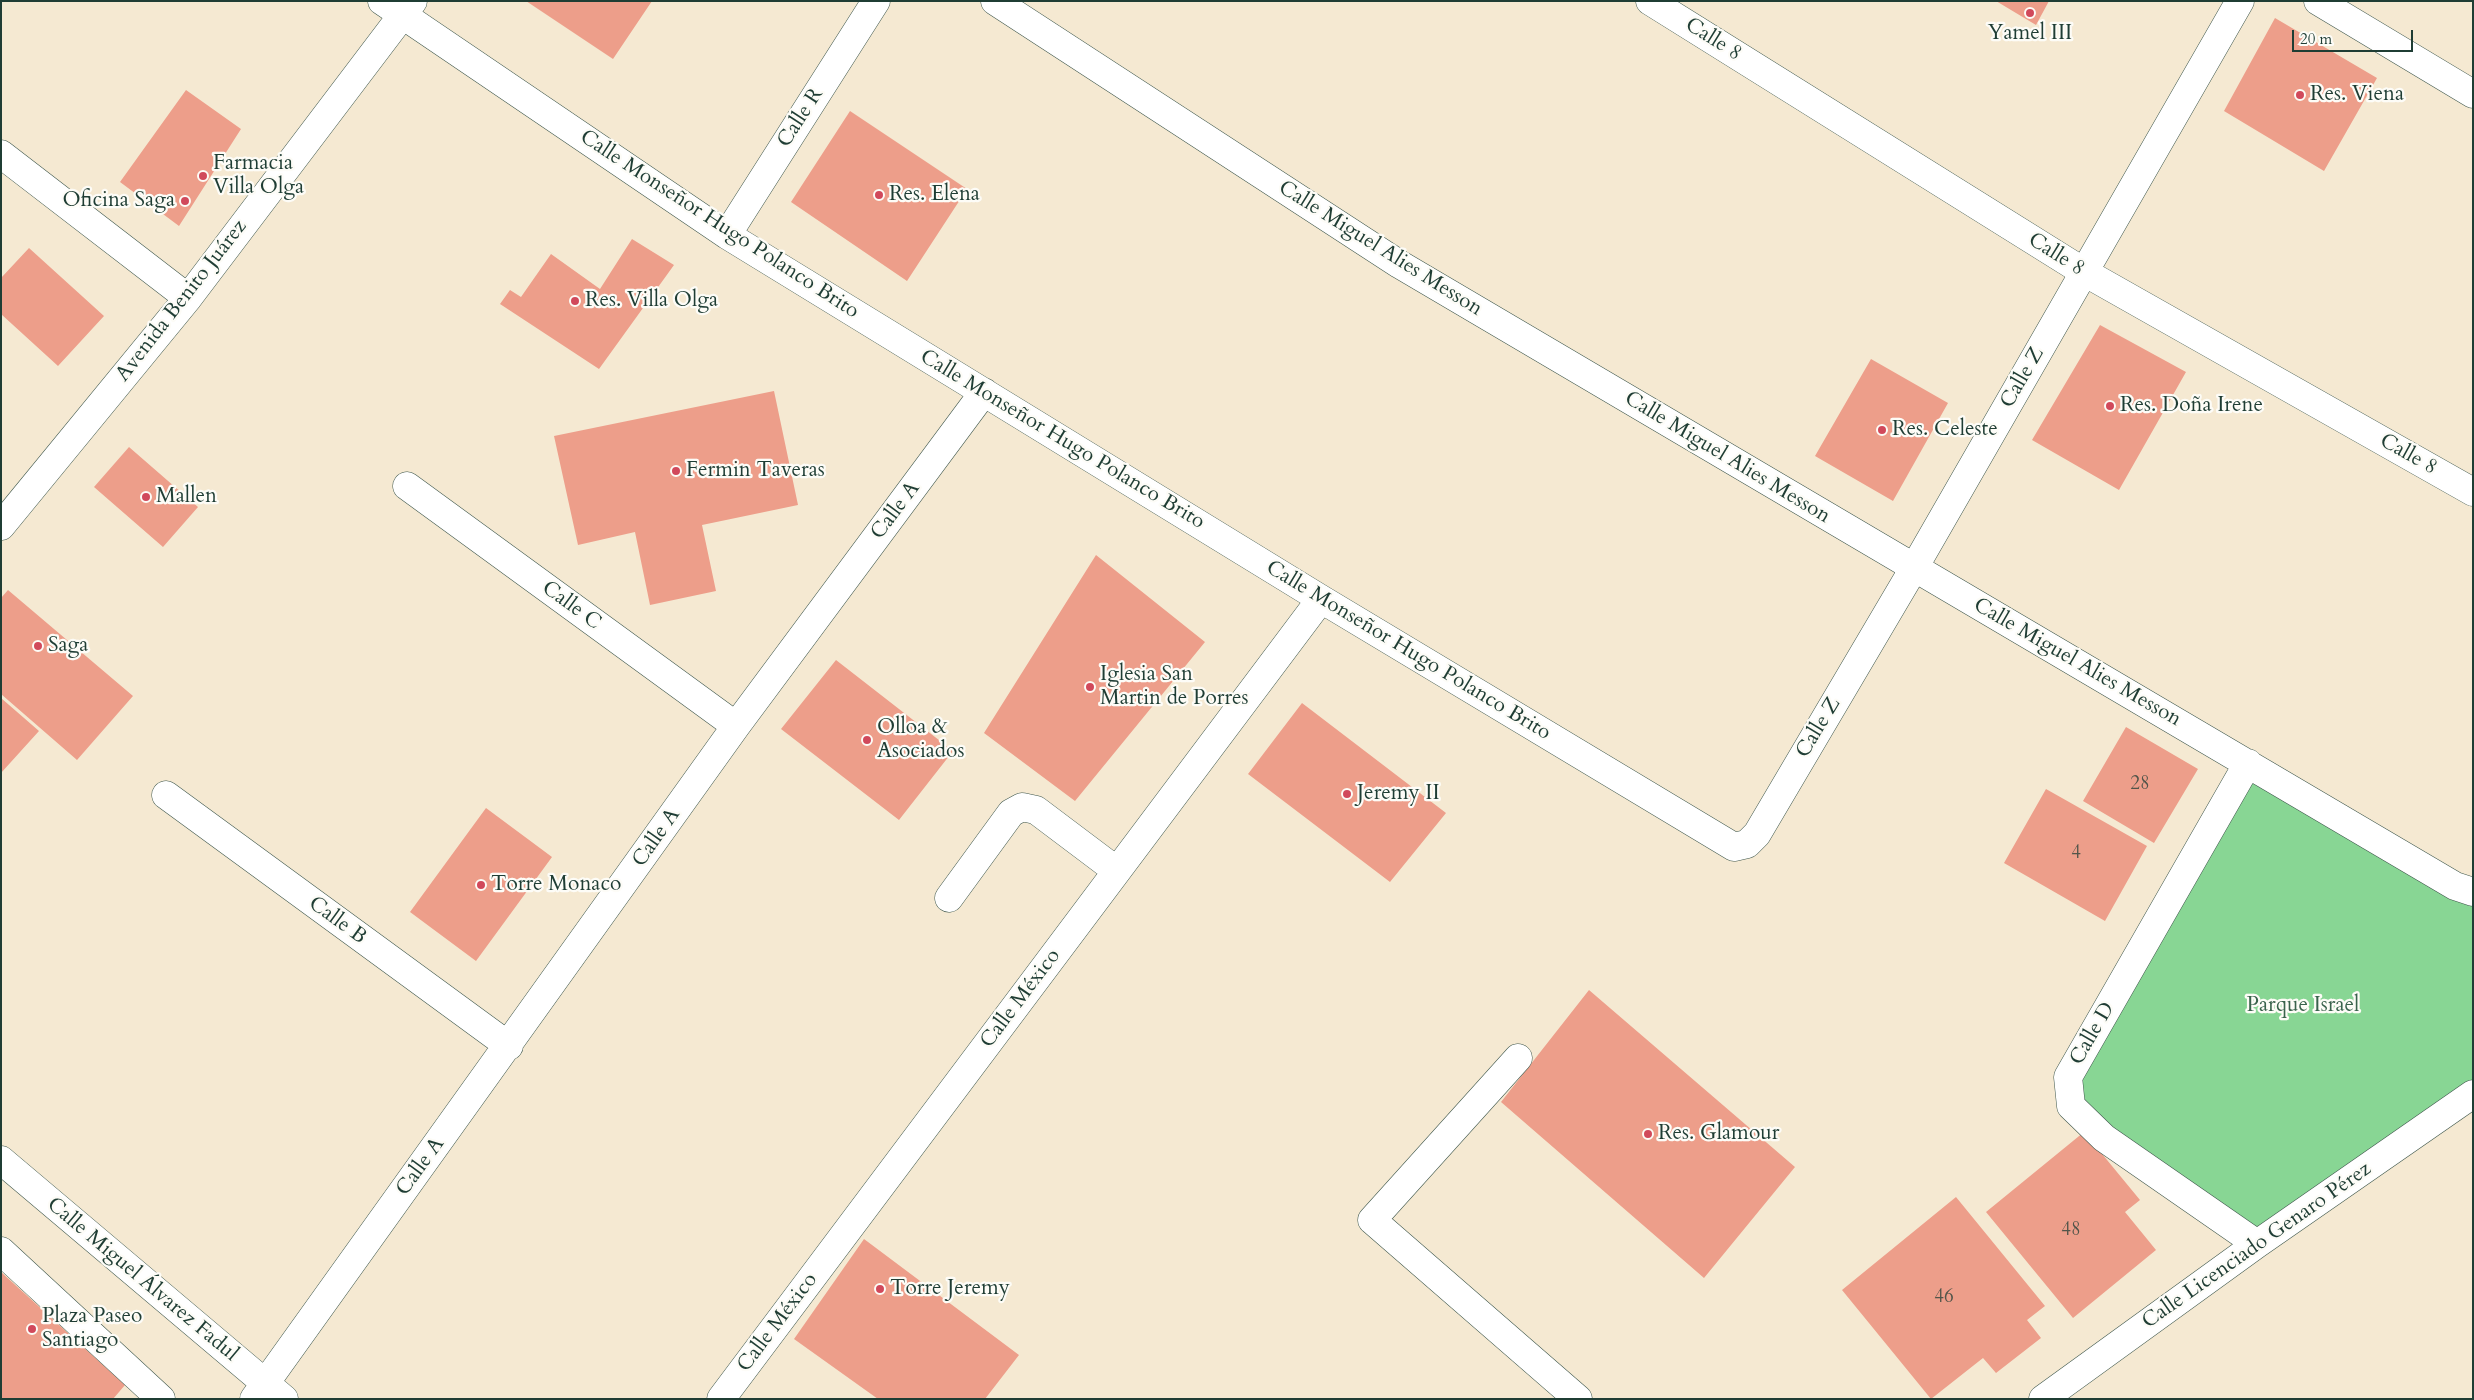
<!DOCTYPE html>
<meta charset="utf-8">
<style>
body{margin:0}
#map{position:relative;width:2474px;height:1400px;overflow:hidden;background:#f5e9d2;font-family:Cardo,serif}
canvas{display:block}
.frame{position:absolute;inset:0;border:2px solid #1f3d34;pointer-events:none}
.scale{position:absolute;left:2292px;top:30px;width:121px;height:22px;box-sizing:border-box;border:2px solid #1f3d34;border-top:0;padding-left:6px;font-size:15px;line-height:18px;white-space:nowrap;color:#1f3d34;-webkit-text-stroke:4px #fdfcf7;paint-order:stroke}
</style>
<div id="map">
<canvas width="2474" height="1400"></canvas>
<div class="frame"></div>
<div class="scale">20 m</div>
</div>
<script>
const ctx = document.querySelector('canvas').getContext('2d');
ctx.lineJoin = 'round';
function fillPath(path, color) { ctx.fillStyle = color; ctx.fill(path, 'evenodd'); }
const toPath = rows => new Path2D(rows.map(r => 'M' + r).join(''));
function trace(path, color, width, dash) { ctx.strokeStyle = color; ctx.lineWidth = width; ctx.lineCap = dash ? 'butt' : 'round'; ctx.setLineDash(dash || []); ctx.stroke(path); }
function label(font, color, halo, rows, align = 'center') {
  ctx.font = font + ' Cardo,serif'; ctx.lineWidth = 4.5; ctx.setLineDash([]); ctx.textBaseline = 'middle'; ctx.strokeStyle = halo; ctx.fillStyle = color; for (const [text, x, y, turn = 0] of rows) {
    ctx.save(); ctx.translate(x, y); ctx.rotate((+turn || 0) * Math.PI / 180); ctx.textAlign = isNaN(turn) ? turn : align; if (halo) ctx.strokeText(text, 0, 0); ctx.fillText(text, 0, 0); ctx.restore();
  }
}
const green = toPath([
 [2248,763,2473,892,2473,1094,2257,1244,2104,1138,2068,1077]
]);
const building = toPath([
 [526,1,652,1,613,59],
 [1996,1,2049,1,2036,25],
 [2275,18,2377,78,2324,171,2224,111],
 [186,90,241,129,179,226,120,182],
 [850,111,967,189,907,281,791,202],
 [632,239,674,265,599,369,500,304,510,290,521,297,551,254,600,289],
 [29,248,104,316,58,366,1,314,1,278],
 [2100,325,2186,372,2119,490,2032,440],
 [1871,359,1948,403,1893,501,1815,456],
 [774,391,798,505,702,525,716,591,650,605,635,532,578,545,554,436],
 [129,447,198,507,163,547,94,487],
 [1096,555,1205,642,1075,801,984,733],
 [8,590,133,696,77,760,1,694,1,598],
 [836,660,953,751,899,820,781,729],
 [1,698,39,731,1,773],
 [1302,703,1446,813,1390,882,1248,774],
 [2126,727,2198,769,2154,843,2083,801],
 [2046,789,2147,846,2105,921,2004,863],
 [486,808,552,857,476,961,410,912],
 [1589,990,1795,1167,1704,1278,1501,1102],
 [2084,1132,2140,1200,2125,1212,2156,1250,2073,1318,1986,1212],
 [1956,1197,2045,1306,2027,1320,2041,1338,1996,1373,1983,1358,1931,1399,1842,1290],
 [864,1239,1019,1355,985,1399,878,1399,794,1339],
 [1,1272,125,1385,113,1399,1,1399]
]);
const minor = toPath([
 [382,1,727,235,1321,599,1734,847,1747,844,1757,834,1914,568,2240,1],
 [995,1,1399,264,2455,886,2473,892],
 [1650,1,2084,272,2473,492],
 [2318,1,2473,94],
 [1,154,188,298],
 [727,235,876,1],
 [407,486,736,726],
 [1,526,188,298,413,1],
 [2248,763,2068,1077,2071,1106,2104,1138,2257,1244],
 [166,795,509,1046],
 [949,898,1011,813,1022,807,1036,810,1117,871],
 [1518,1058,1372,1220,1578,1399],
 [1,1160,284,1399],
 [1,1251,161,1399],
 [254,1399,736,726,984,392],
 [721,1399,1321,599],
 [2043,1399,2257,1244,2473,1094]
]);
const markers = [
 [2030,13,5,"#d1495b"],
 [2300,95,5,"#d1495b"],
 [203,176,5,"#d1495b"],
 [879,195,5,"#d1495b"],
 [185,201,5,"#d1495b"],
 [575,301,5,"#d1495b"],
 [2110,406,5,"#d1495b"],
 [1882,430,5,"#d1495b"],
 [676,471,5,"#d1495b"],
 [146,497,5,"#d1495b"],
 [38,646,5,"#d1495b"],
 [1090,687,5,"#d1495b"],
 [867,740,5,"#d1495b"],
 [1347,794,5,"#d1495b"],
 [481,885,5,"#d1495b"],
 [1648,1134,5,"#d1495b"],
 [880,1289,5,"#d1495b"],
 [32,1329,5,"#d1495b"]
];
const numberNames = [
 ["28",2140,785],
 ["4",2076,854],
 ["48",2071,1231],
 ["46",1944,1298]
];
const poiNames = [
 ["Yamel III",2030,34,"center"],
 ["Res. Viena",2310,95],
 ["Farmacia",213,164],
 ["Villa Olga",213,188],
 ["Res. Elena",889,195],
 ["Oficina Saga",175,201,"right"],
 ["Res. Villa Olga",585,301],
 ["Res. Doña Irene",2120,406],
 ["Res. Celeste",1892,430],
 ["Fermin Taveras",686,471],
 ["Mallen",156,497],
 ["Saga",48,646],
 ["Iglesia San",1100,675],
 ["Martin de Porres",1100,699],
 ["Olloa &",877,728],
 ["Asociados",877,752],
 ["Jeremy II",1357,794],
 ["Torre Monaco",491,885],
 ["Res. Glamour",1658,1134],
 ["Torre Jeremy",890,1289],
 ["Plaza Paseo",42,1317],
 ["Santiago",42,1341]
];
const streetNames = [
 ["Calle 8",1713,40,32],
 ["Calle R",801,118,-57],
 ["Calle Monseñor Hugo Polanco Brito",719,225,33],
 ["Calle Miguel Alies Messon",1380,249,32],
 ["Calle 8",2056,255,32],
 ["Avenida Benito Juárez",182,301,-52],
 ["Calle Z",2023,378,-60],
 ["Calle Monseñor Hugo Polanco Brito",1062,440,31],
 ["Calle 8",2408,455,29],
 ["Calle Miguel Alies Messon",1727,458,31],
 ["Calle A",896,511,-53],
 ["Calle C",571,606,36],
 ["Calle Monseñor Hugo Polanco Brito",1408,651,31],
 ["Calle Miguel Alies Messon",2077,663,30],
 ["Calle Z",1819,728,-59],
 ["Calle A",657,838,-55],
 ["Calle B",337,921,36],
 ["Calle México",1021,999,-53],
 ["Calle D",2093,1034,-60],
 ["Calle A",421,1167,-54],
 ["Calle Licenciado Genaro Pérez",2257,1246,-35],
 ["Calle Miguel Álvarez Fadul",142,1280,40],
 ["Calle México",778,1323,-53]
];
const parkNames = [
 ["Parque Israel",2303,1006]
];
fillPath(green, '#88d694');
fillPath(building, '#ed9e8a');
trace(minor, '#3f574c', 29);
trace(minor, '#fff', 28);
for (const [x, y, r, color] of markers) { const dot = new Path2D(); dot.arc(x, y, r, 0, 2 * Math.PI); ctx.fillStyle = color; ctx.fill(dot); trace(dot, '#fdfcf7', 2); }
label('19px', '#52554a', null, numberNames);
label('21px', '#1f3d34', '#fdfcf7', poiNames, 'left');
label('21px', '#1f3d34', '#fdfcf7', streetNames);
label('21px', '#39634c', '#fdfcf7', parkNames);
</script>
